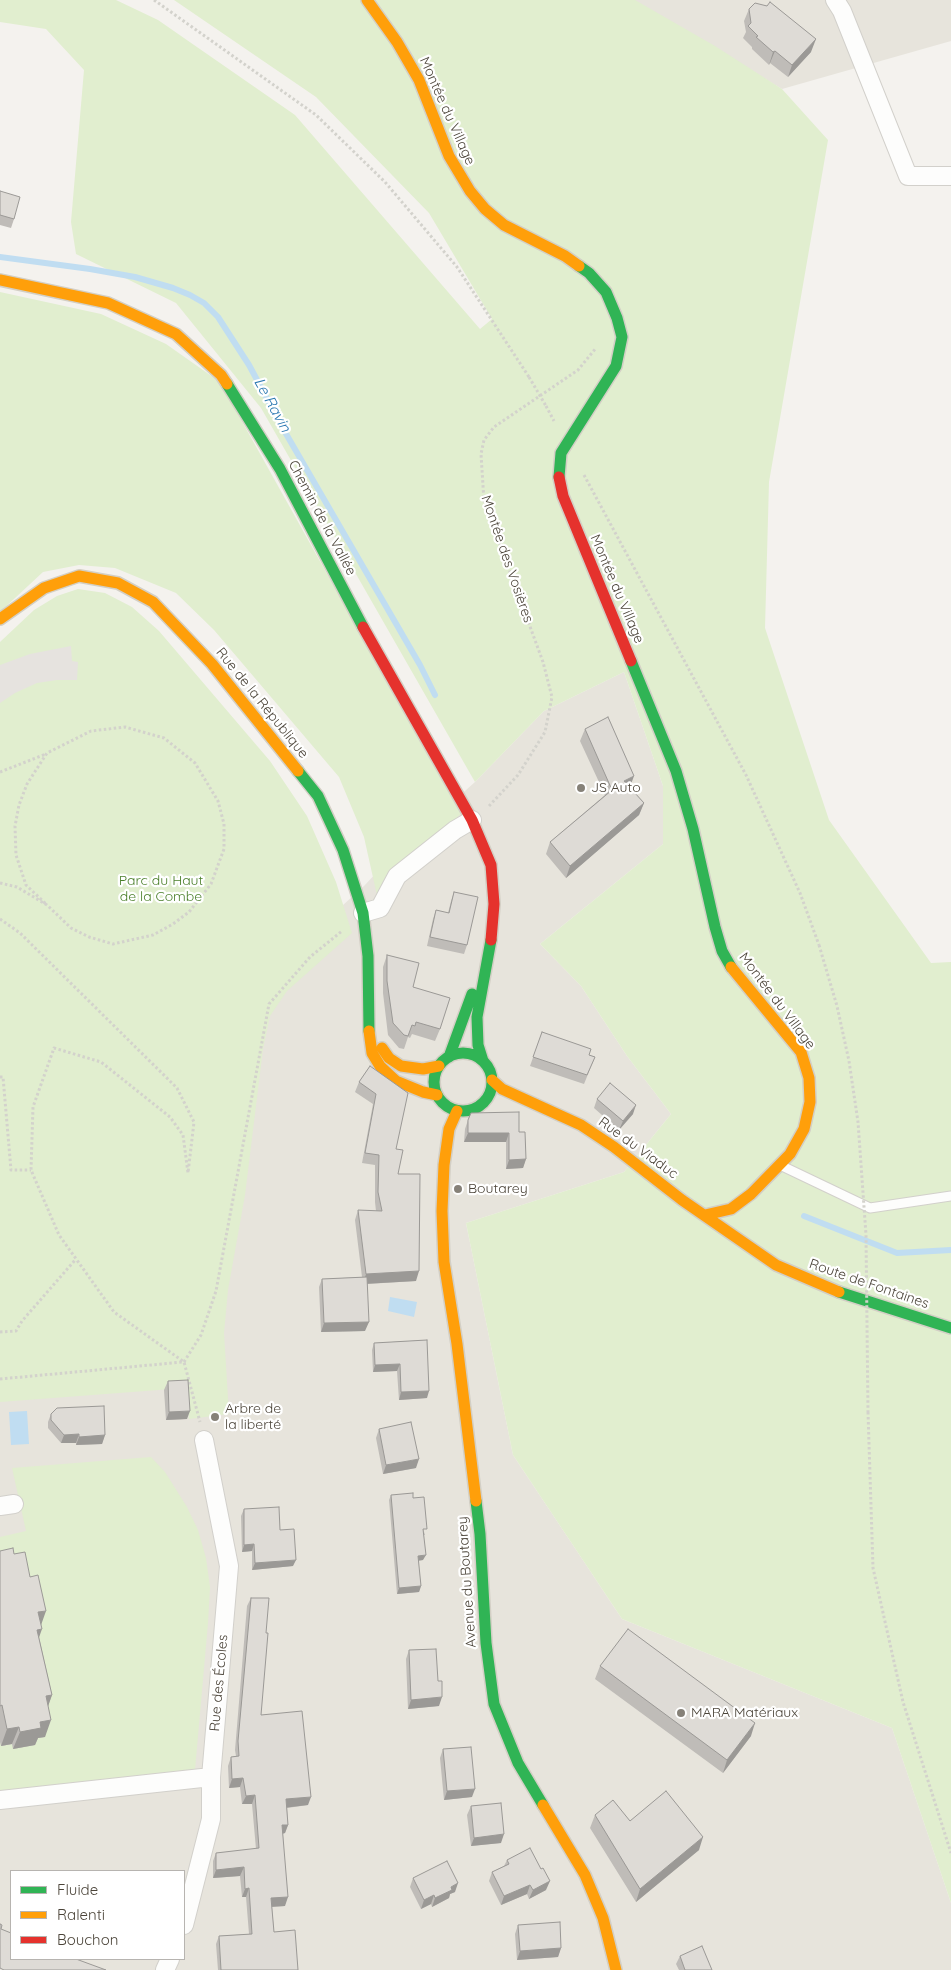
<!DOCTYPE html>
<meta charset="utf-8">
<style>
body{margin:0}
#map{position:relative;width:951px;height:1970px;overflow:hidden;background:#f4f2ee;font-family:Quicksand,sans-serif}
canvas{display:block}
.legend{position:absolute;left:10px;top:1870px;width:175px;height:90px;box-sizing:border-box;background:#fff;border:1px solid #b7b4b0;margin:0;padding:6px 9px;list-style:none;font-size:15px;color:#4b4439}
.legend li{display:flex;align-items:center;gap:10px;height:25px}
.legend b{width:25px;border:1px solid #b7b4b0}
</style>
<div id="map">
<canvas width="951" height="1970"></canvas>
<ul class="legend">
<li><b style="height:6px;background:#30b455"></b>Fluide</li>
<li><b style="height:6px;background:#ff9f0a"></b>Ralenti</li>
<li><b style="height:6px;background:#e5322d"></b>Bouchon</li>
</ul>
</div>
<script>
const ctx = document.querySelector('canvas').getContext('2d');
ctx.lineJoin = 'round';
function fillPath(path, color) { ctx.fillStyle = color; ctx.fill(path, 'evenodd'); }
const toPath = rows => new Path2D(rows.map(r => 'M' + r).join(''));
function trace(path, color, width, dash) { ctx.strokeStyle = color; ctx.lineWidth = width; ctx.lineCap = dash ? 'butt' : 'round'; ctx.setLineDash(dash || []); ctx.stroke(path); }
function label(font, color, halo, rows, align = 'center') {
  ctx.font = font + ' Quicksand,sans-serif'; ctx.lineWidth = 4.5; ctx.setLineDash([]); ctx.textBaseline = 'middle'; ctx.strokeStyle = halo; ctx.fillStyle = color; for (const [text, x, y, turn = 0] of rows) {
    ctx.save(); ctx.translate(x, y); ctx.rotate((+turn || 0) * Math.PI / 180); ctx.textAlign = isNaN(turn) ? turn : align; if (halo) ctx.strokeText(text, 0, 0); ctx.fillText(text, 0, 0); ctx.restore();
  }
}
const residential = toPath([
 [633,0,951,0,951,41,782,89],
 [624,672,663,786,663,844,540,944,581,986,627,1056,671,1114,624,1172,466,1223,513,1455,622,1619,892,1728,951,1903,951,1970,0,1970,0,1368,221,1304,256,1050,279,963,364,886,391,857,475,782,544,711],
 [11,1871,184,1871,184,1959,11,1959]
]);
const green = toPath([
 [0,0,116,0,158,20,295,115,480,329,492,319,429,213,316,97,174,0,635,0,715,46,782,89,828,140,769,482,765,628,829,820,931,963,951,962,951,1903,892,1728,622,1619,513,1455,466,1223,624,1172,671,1114,627,1056,581,986,540,944,663,844,663,786,624,672,544,711,475,782,261,408,176,303,76,254,71,222,84,70,46,29,0,22],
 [0,292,101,314,166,344,220,382,461,814,392,872,378,900,364,837,339,777,214,630,176,593,115,568,79,565,43,572,0,612],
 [78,589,105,593,132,607,159,631,270,761,307,816,336,882,352,933,287,991,270,1016,263,1049,245,1195,228,1290,224,1333,229,1414,189,1419,185,1388,0,1402,0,642,34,610,57,596],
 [151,1457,165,1472,187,1507,198,1530,206,1558,210,1587,208,1623,195,1770,0,1791,0,1742,1,1746,12,1744,14,1749,0,1567,0,1537,26,1531,12,1468]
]);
const parking = toPath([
 [71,646,72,661,78,662,77,680,57,680,37,683,15,693,0,703,0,665,30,654]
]);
const water = toPath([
 [390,1297,417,1302,414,1317,388,1311],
 [27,1411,29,1444,11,1445,9,1412]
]);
const stream = toPath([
 [0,257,90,269,135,277,173,288,190,295,204,303,218,317,249,365,285,432,420,665,435,695],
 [804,1216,897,1253,951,1250]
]);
const path = toPath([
 [154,0,316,115,385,182,457,267,529,377],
 [546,406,554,421],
 [584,475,746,775,800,893,819,945],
 [0,772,46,754],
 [489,806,518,775,545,732,552,697,543,662,484,501,481,454,484,440,494,427,578,370,596,348],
 [0,883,17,887,47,905,71,928,89,937,113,944,153,935,173,924,189,912,211,884,224,849,224,824,218,801,195,763,164,738,125,727,91,731,47,753,27,784,19,805,15,826,16,855,26,885,47,905],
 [0,919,20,933,177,1088,194,1122,188,1173,183,1135,170,1117,101,1062,54,1048,33,1107,31,1170,59,1235,114,1312,184,1362,200,1422],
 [0,1077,3,1077,11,1170,31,1170],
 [0,1332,16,1331,22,1321,76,1259],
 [184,1362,201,1335,216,1291,269,1004,310,957,342,931],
 [0,1379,183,1362],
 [868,1412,873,1568,903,1702,951,1853]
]);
const lane = toPath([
 [782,1166,870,1208,951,1196]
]);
const street = toPath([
 [835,0,842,11,908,176,951,176],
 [363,913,380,908,397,876,455,830,472,820],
 [0,1506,14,1504],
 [0,1800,211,1777],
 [184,1925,211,1819,211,1777,229,1566,204,1440],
 [165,1970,170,1959]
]);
const fast = toPath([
 [227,384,280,469,363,627],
 [559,477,561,453,616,366,622,337,617,318,606,292,589,273,579,266],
 [631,661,676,771,693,829,715,927,722,951,731,967],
 [298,771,318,796,343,850,363,913,368,956,369,1031],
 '434 1082a29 29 0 1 1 58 0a29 29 0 1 1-58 0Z',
 [449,1057,472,994],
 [483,1061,478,1045,477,1017,491,940],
 [839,1292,951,1328],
 [476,1501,480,1534,486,1643,494,1704,518,1763,543,1805]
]);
const slow = toPath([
 [367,0,397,42,419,80,449,156,470,191,485,209,504,225,565,256,579,266],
 [0,280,108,303,176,334,221,375,227,384],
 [0,619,44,588,79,576,118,583,153,602,212,664,298,771],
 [369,1031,372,1053,380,1066,396,1081,423,1092,437,1095],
 [382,1048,389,1058,401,1066,423,1069,439,1066],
 [492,1080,502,1089,581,1125,614,1147,682,1200,776,1265,839,1292],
 [457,1111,449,1129,444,1165,442,1211,444,1262,457,1344,476,1501],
 [705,1215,731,1209,751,1194,790,1154,804,1129,810,1102,809,1078,801,1052,731,967],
 [543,1805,585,1875,603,1918,616,1970]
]);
const jam = toPath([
 [559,477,563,496,631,661],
 [363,627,472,820,491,865,494,904,491,940]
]);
const pathBridge = toPath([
 [529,377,546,406],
 [819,945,837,1006,849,1061,858,1122,866,1235,868,1412]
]);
const wall = toPath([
 [749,9,811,52,788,77,770,63,769,65,752,49,752,47,743,38,746,32,744,21],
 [0,191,14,219,11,228,0,225],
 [585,729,630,788,644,803,639,815,566,878,546,854,550,842,605,795,580,741],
 [454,892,467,945,464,954,427,946,433,919,436,910,448,913,451,901],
 [387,955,413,987,440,1029,435,1041,412,1034,410,1038,408,1037,404,1049,399,1048,388,1035,383,993,383,967],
 [542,1032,589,1055,595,1057,584,1084,530,1066],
 [370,1066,396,1149,398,1174,416,1281,367,1284,365,1331,321,1332,319,1287,322,1279,362,1277,355,1220,358,1210,376,1211,375,1202,375,1165,362,1163,373,1104,355,1092,359,1082],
 [597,1099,633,1114,619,1130,594,1108],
 [468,1120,519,1132,526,1159,523,1168,506,1169,506,1142,464,1142,465,1129],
 [427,1340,427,1398,399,1400,397,1371,373,1372,372,1350,374,1343],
 [168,1381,187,1419,166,1420,164,1390],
 [51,1414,105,1435,102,1444,76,1445,76,1443,61,1443,48,1428,48,1422],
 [379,1429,416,1468,383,1474,376,1438],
 [391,1495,413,1498,425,1535,424,1535,423,1560,418,1561,421,1586,419,1592,397,1594,389,1500],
 [244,1509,280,1530,293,1566,252,1570,252,1551,242,1552,241,1516],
 [0,1551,14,1554,41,1625,39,1637,52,1695,48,1706,45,1737,38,1738,35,1745,13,1749,12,1744,1,1746,0,1742],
 [251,1598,261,1715,308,1805,287,1808,288,1825,285,1833,283,1834,285,1906,272,1907,274,1932,298,1970,218,1970,216,1944,219,1936,249,1934,246,1897,242,1897,240,1876,213,1878,213,1861,216,1853,256,1849,252,1804,242,1804,240,1787,229,1788,228,1766,231,1757,236,1756,235,1750,247,1606],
 [409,1650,439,1706,408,1709,406,1659],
 [600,1666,751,1736,723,1773,595,1679],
 [443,1749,472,1797,444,1800,440,1758],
 [471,1806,501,1843,471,1846,467,1815],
 [595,1815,630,1821,699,1850,636,1902,590,1828],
 [507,1860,546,1890,529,1899,527,1894,501,1905,489,1881,492,1872,504,1866],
 [413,1878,455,1892,450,1894,449,1898,432,1907,431,1904,421,1909,410,1887],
 [518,1925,561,1948,558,1957,517,1960,515,1934],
 [680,1956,712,1970,679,1970,676,1964]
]);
const shadedWall = toPath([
 [816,39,811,52,788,77,792,65],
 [775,51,770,63,769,65,773,52],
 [634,776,630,787,624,781],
 [644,803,639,815,566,878,570,866],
 [636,1105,633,1114,619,1130,623,1121],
 [468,1133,509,1133,506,1142,464,1142],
 [526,1159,523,1168,506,1169,509,1160],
 [419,1271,416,1281,363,1284,366,1274],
 [369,1322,365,1331,321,1332,324,1323],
 [400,1364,397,1371,373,1372,375,1365],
 [429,1391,427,1398,399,1400,401,1392],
 [190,1411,187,1419,166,1420,169,1412],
 [79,1434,76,1443,61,1443,64,1435],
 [105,1435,102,1444,76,1445,79,1437],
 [419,1459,416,1468,383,1474,386,1465],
 [254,1544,252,1551,242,1552,244,1545],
 [426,1555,423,1560,415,1561,418,1556],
 [296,1560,293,1566,252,1570,255,1563],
 [421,1586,419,1592,397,1594,399,1588],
 [46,1611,40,1628,38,1612],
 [42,1629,36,1646,37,1630],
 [52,1695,46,1712,46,1696],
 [442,1697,439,1706,408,1709,411,1700],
 [51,1720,45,1737,38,1738,35,1745,13,1749,20,1732,40,1722],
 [755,1723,751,1736,723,1773,727,1760],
 [19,1727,12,1744,1,1746,7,1729],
 [243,1778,240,1787,229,1788,232,1779],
 [475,1789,472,1797,444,1800,447,1791],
 [255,1795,252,1804,242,1804,246,1796],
 [311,1797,308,1805,283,1808,286,1799],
 [282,1825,288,1825,285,1833,279,1834],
 [504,1834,501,1843,471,1846,474,1838],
 [703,1837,699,1850,636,1902,640,1889],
 [244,1867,240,1876,213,1878,216,1870],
 [550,1881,546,1890,529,1899,533,1890],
 [458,1883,455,1892,450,1894,449,1898,432,1907,435,1898,451,1887],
 [530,1885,527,1894,501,1905,504,1896],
 [249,1888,246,1897,242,1897,245,1889],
 [434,1895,431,1904,421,1909,424,1900],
 [288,1897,285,1906,268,1907,271,1898],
 [561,1948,558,1957,517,1960,520,1951]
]);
const building = toPath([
 [770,2,816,39,792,65,775,51,773,52,756,37,758,36,748,26,751,23,749,9,755,3,767,6,770,2],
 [0,191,20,197,14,219,0,215,0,191],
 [608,717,634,776,624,781,644,803,570,866,550,842,612,790,585,729,608,717],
 [454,892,478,897,467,945,430,937,436,910,449,913,454,892],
 [387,955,419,963,413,987,450,998,440,1029,416,1022,415,1026,412,1025,408,1036,404,1035,393,1023,387,981,387,955],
 [542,1032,591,1049,589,1055,595,1057,587,1075,533,1057,542,1032],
 [370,1066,408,1093,396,1149,403,1150,398,1174,420,1174,419,1271,366,1274,358,1210,382,1211,378,1192,379,1155,365,1153,376,1094,359,1082,370,1066],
 [610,1083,636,1105,623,1121,597,1099,610,1083],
 [519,1112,519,1132,525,1132,526,1159,509,1160,509,1133,468,1133,468,1120,471,1113,519,1112],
 [367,1277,369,1322,324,1323,322,1279,367,1277],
 [427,1340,429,1391,401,1392,400,1364,375,1365,374,1343,427,1340],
 [188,1380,190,1411,169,1412,168,1381,188,1380],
 [104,1406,105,1435,79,1437,79,1434,64,1435,51,1420,51,1414,57,1408,104,1406],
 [411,1422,419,1459,386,1465,379,1429,411,1422],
 [413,1493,413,1498,424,1497,427,1529,423,1529,426,1555,418,1556,421,1586,399,1588,391,1495,413,1493],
 [279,1507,280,1530,294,1529,296,1560,255,1563,254,1544,244,1545,244,1509,279,1507],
 [13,1548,14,1554,25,1552,30,1577,38,1575,46,1611,38,1612,42,1629,37,1630,52,1695,46,1696,51,1720,40,1722,41,1728,20,1732,19,1727,7,1729,2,1705,0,1706,0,1551,13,1548],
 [251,1598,269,1598,266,1633,268,1633,261,1715,302,1711,311,1797,286,1799,288,1825,282,1825,288,1897,271,1898,274,1932,295,1930,298,1970,221,1970,219,1936,252,1934,249,1888,245,1889,244,1867,216,1870,216,1853,259,1848,255,1795,246,1796,243,1778,232,1779,231,1757,239,1756,238,1741,251,1598],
 [628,1629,755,1723,727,1760,600,1666,628,1629],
 [436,1649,438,1681,442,1681,442,1697,411,1700,409,1650,436,1649],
 [471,1747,475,1789,447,1791,443,1749,471,1747],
 [666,1791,703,1837,640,1889,595,1815,613,1800,630,1821,666,1791],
 [501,1803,504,1834,474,1838,471,1806,501,1803],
 [530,1848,541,1869,543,1868,550,1881,533,1890,530,1885,504,1896,492,1872,509,1864,507,1860,530,1848],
 [447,1861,458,1883,451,1887,452,1890,435,1898,434,1895,424,1900,413,1878,447,1861],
 [560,1922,561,1948,520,1951,518,1925,560,1922],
 [0,1924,2,1925,1,1929,11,1933,11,1959,76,1959,106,1970,4,1970,0,1968,0,1924],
 [702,1946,712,1970,685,1970,680,1956,702,1946]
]);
const markers = [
 [581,788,5,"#868178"],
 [458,1189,5,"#868178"],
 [215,1417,5,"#868178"],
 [681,1713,5,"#868178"]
];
const streetNames = [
 ["Montée du Village",447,111,66],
 ["Chemin de la Vallée",322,518,62],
 ["Montée des Vosières",507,559,71],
 ["Montée du Village",617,589,67],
 ["Rue de la République",262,703,51],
 ["Montée du Village",777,1001,53],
 ["Rue du Viaduc",638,1148,36],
 ["Route de Fontaines",869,1284,19],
 ["Avenue du Boutarey",467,1582,-94],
 ["Rue des Écoles",219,1683,-85]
];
const poiNames = [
 ["JS Auto",591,788],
 ["Boutarey",468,1189],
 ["Arbre de",225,1409],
 ["la liberté",225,1425],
 ["MARA Matériaux",691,1713]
];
const parkNames = [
 ["Parc du Haut",161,881],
 ["de la Combe",161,897]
];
const waterNames = [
 ["Le Ravin",272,405,61]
];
fillPath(residential, '#e7e4dc');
fillPath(green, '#e1eecf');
fillPath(parking, '#e6e3df');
fillPath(water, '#c0ddf1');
trace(stream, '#c0ddf1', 6);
trace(lane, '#d2d0cb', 11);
trace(street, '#d2d0cb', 20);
trace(fast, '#d3cfc5', 14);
trace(slow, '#d3cfc5', 14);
trace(jam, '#d3cfc5', 14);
trace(path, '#d3d2cc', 3, [2.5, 2.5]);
trace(lane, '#fdfdfc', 9);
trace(street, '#fdfdfc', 18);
trace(fast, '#30b455', 11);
trace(slow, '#ff9f0a', 11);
trace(jam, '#e5322d', 11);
trace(pathBridge, '#d3d2cc', 3, [2.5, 2.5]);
fillPath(wall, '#bfbcb8');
fillPath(shadedWall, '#9b9996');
fillPath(building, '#dedbd6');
trace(building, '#9b9996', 1);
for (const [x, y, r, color] of markers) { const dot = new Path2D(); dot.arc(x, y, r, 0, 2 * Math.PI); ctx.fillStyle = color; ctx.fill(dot); trace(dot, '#fff', 2); }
label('14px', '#4b4439', '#fff', streetNames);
label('14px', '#4b4439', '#fff', poiNames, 'left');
label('14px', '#4a7f2a', '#fff', parkNames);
label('italic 15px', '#2e7ab2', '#fff', waterNames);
</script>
